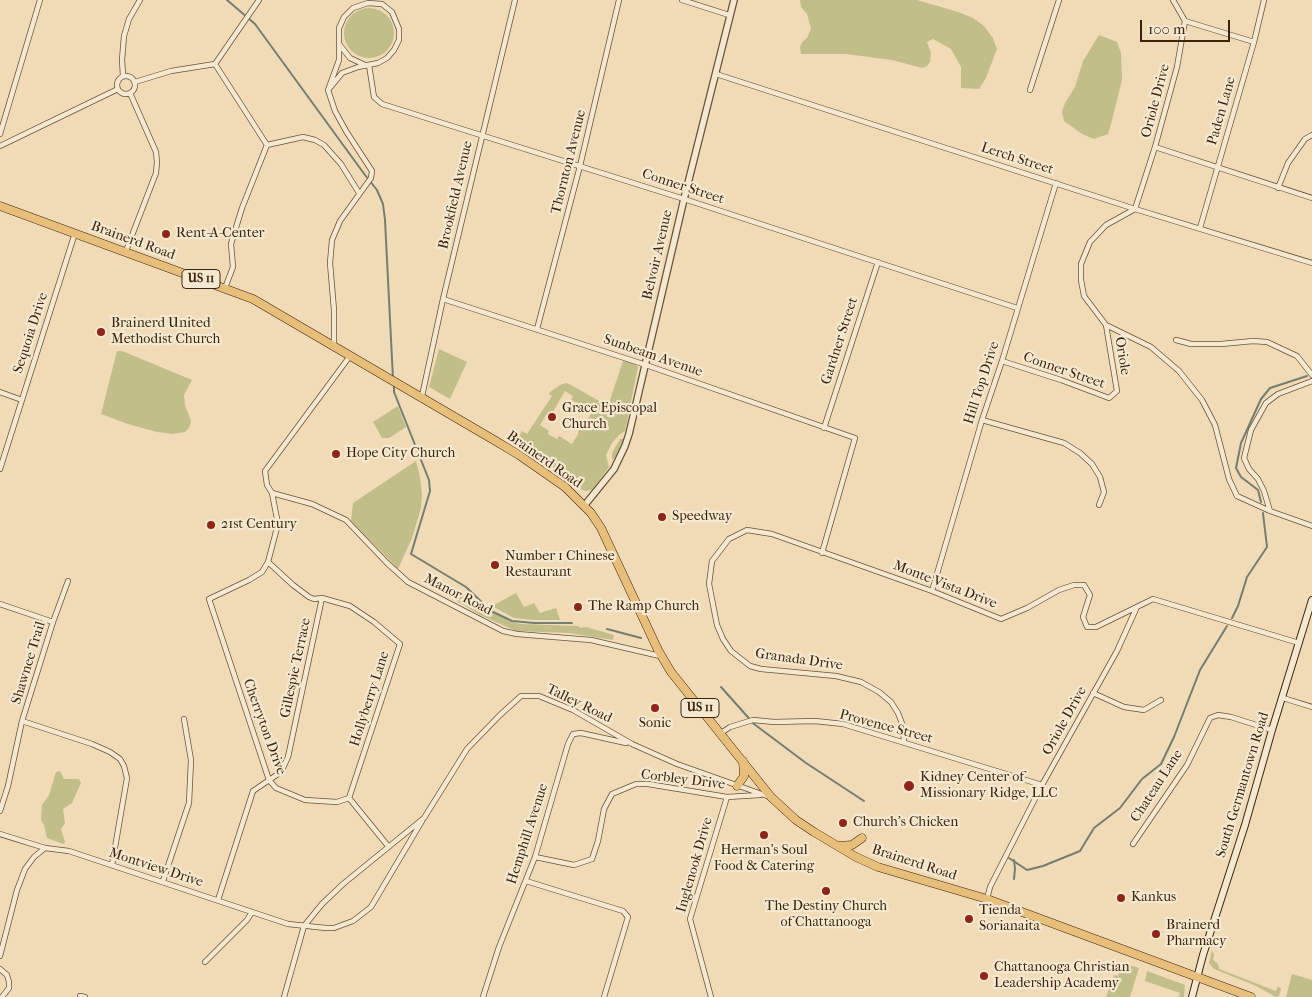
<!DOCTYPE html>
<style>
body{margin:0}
#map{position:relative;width:1312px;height:997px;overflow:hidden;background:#f0dbb6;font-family:"IM FELL French Canon",serif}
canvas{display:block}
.scale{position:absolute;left:1140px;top:20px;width:90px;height:22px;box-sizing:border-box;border:2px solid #3c250f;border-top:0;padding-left:6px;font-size:15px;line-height:18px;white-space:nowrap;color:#3c250f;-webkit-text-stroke:4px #f5e8d0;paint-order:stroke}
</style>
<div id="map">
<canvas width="1312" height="997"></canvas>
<div class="scale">100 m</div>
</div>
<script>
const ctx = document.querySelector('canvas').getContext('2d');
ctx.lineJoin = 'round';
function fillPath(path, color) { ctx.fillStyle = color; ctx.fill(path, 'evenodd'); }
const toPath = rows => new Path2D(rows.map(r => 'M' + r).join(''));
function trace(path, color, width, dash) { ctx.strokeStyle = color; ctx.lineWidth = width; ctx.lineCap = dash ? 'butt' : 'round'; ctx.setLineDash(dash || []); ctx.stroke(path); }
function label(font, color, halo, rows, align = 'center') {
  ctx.font = font + ' "IM FELL French Canon",serif'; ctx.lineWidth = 4.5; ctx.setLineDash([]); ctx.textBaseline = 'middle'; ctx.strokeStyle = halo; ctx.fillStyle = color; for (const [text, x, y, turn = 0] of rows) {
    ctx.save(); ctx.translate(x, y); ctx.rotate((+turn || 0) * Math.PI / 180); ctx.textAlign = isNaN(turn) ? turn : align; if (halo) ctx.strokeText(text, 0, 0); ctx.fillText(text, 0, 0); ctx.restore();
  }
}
const green = toPath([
 [800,0,917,0,958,12,973,18,984,26,993,38,997,49,986,78,979,89,961,88,961,67,951,49,933,39,927,42,931,53,930,62,927,66,922,68,892,60,846,54,801,54,800,47,802,42,807,38,811,29,807,14,801,7],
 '344 33a25 25 0 1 1 50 0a25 25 0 1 1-50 0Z',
 [1099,35,1117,42,1121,53,1122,80,1111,124,1108,134,1094,139,1082,134,1064,121,1062,112,1065,103,1075,87,1083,61],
 [439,349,467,362,450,399,429,387],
 [117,351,122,351,192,380,184,395,185,405,191,421,189,428,185,432,173,434,157,432,128,424,101,414],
 [623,361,634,363,638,367,625,431,619,435,612,443,606,455,609,467,595,486,591,490,585,491,578,488,520,445,518,438,522,431,527,434,552,396,549,394,550,392,560,385,566,383,571,385,608,406],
 [565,391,573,396,571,400,586,408,587,406,593,410,586,423,583,422,579,426,578,434,572,444,559,436,557,439,548,434,549,431,540,425,546,415,550,417],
 [398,406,406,427,389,438,382,438,373,422],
 [620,439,624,439,617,456,612,460,612,453],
 [416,461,420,477,422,494,421,508,412,538,398,569,351,521,353,503],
 [467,593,483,607,511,622,521,624,578,626,581,628,586,627,614,635,613,640,569,633,516,631,480,615,455,600],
 [516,593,524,607,534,603,540,613,556,608,560,620,534,620,514,618,492,606],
 [60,771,64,779,79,779,81,783,72,803,63,809,65,823,61,829,65,842,63,844,47,838,44,825,41,820,42,805,49,795,56,772],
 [1212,951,1214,954,1213,960,1218,964,1219,969,1276,991,1278,986,1281,989,1279,996,1276,997,1254,985,1214,969,1209,963],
 [1122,963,1139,968,1130,997,1106,997,1114,975,1118,976],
 [1147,971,1185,985,1184,997,1179,997,1180,993,1145,981],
 [1292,974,1312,980,1312,997,1286,997]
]);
const stream = toPath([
 [227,0,255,24,365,175,377,190,383,204,385,220,393,379],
 [394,384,394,392,429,480,430,491,411,554,466,587,491,611,512,621,534,623,572,623],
 [1261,502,1258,490,1241,477,1236,468,1241,443,1261,399,1270,388,1307,376],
 [1232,618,1238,606,1247,577,1267,547,1263,513],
 [607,629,641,638],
 [721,687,754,724,806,763,864,801],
 [1009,858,1027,870,1043,866,1080,851,1094,828,1120,808,1142,779,1161,764,1174,737,1200,670,1227,626],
 [1014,879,1015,869,1014,860]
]);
const minor = toPath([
 [682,0,729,15],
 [1173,0,1185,21,1177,67,1155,147,1135,209,1106,225,1090,242,1081,264,1081,280,1084,296,1106,325,1151,347,1179,371,1202,400,1215,425,1229,479,1237,496,1270,511,1312,526],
 [368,3,382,4,392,12,399,29,399,40,394,50,387,58,378,63,358,67,342,73,328,90,339,60,339,28,344,17,353,8,368,3],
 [1185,21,1254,42],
 [339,44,350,58,365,65],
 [215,64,267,145,242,208,231,244,233,267,225,288],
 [215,64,259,0],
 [369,65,374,97,382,104,684,199,1017,308],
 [716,74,1135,209,1312,263],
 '117 85a9 9 0 1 1 18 0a9 9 0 1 1-18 0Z',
 [123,76,122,60,124,36,129,19,140,0],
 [135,82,171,71,215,64],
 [328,90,335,111,346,131,372,171,371,178,340,221,332,240,330,263,334,310,334,346],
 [1030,90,1059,0],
 [0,134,40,0],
 [267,145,303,137,315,140,324,145,341,164,359,193],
 [0,146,118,89],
 [1155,147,1312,198],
 [1278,188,1288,163,1305,139,1312,135],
 [1200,228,1254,42,1264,0],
 [126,251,156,173,157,162,156,152,130,93],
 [443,299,646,365,855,438,822,553],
 [537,329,580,166,619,0],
 [1176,340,1191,344,1221,344,1253,341,1267,342,1297,356,1312,375],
 [350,356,265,471,267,485,272,493,278,524,268,562,262,572,249,580,209,599,269,780,276,788,305,800,337,802,349,798,388,846],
 [1002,361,1061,380,1109,398,1117,391,1106,325],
 [0,392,22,400],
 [422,396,443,299,515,0],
 [982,420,1064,443,1080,453,1092,464,1100,477,1104,492,1099,505],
 [824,428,878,262],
 [0,469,75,233],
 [272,493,312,504,346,520,387,563,408,582,503,631,517,634,591,640,660,656],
 [1270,511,1264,491,1258,479,1249,469,1244,458,1251,430,1266,403,1278,394,1312,381],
 [268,562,293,585,309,597,314,599,322,598,350,606,374,622,400,644,349,798],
 [932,591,982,420,1002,361,1056,183],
 [0,604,53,622],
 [1093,693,1124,707,1144,710,1161,700],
 [1283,698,1312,707],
 [22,721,92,744,110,752,120,759,124,766,127,778,112,865],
 [721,733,730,727,753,720,774,722,815,721,843,724,1042,785],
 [904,742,903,726,898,713,891,702,879,692,861,682,836,676,761,669,750,666,731,651,723,639,717,625,709,584,712,561,729,539,747,530,772,534,932,591,1001,619,1027,608,1059,590,1074,585,1084,585,1090,595,1083,617,1087,627,1096,627,1153,599,1299,643],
 [0,811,8,786,22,721,53,622,68,581],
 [0,834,45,848,69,851,288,924,326,928,334,928,353,921,371,907,422,821],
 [1133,844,1187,765,1210,718,1218,715,1231,717,1272,730],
 [535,857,574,865,592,859,598,841,604,809,612,794,636,784,648,784,727,797,760,795],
 [163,881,189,803,191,760,184,719],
 [526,881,623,911,628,917,604,997],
 [987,899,990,887,1042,785,1117,651,1136,609],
 [218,900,253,791,281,772,288,757,322,598],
 [0,956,17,890,25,869,34,857,45,848],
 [205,962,247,920,252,912],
 [0,969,7,975,9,982,9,988,2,997],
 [80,996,85,997],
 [284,997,304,926,322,904,343,884,424,818,467,749,500,715,521,696,539,696,573,710,632,744,677,764,770,797],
 [483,997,499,947,535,857,568,744,573,734,581,733,626,743],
 [711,997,690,919,727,797]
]);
const tertiary = toPath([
 [584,506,614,469,625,446,629,434,684,199,734,0]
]);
const secondary = toPath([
 [1192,997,1203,955,1245,825,1272,730,1312,600]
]);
const primary = toPath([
 [0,206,253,299,494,440,519,455,565,487,591,513,601,528,658,650,671,672,771,797,796,820,814,832,856,857,878,867,987,899,1251,997],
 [737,786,744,776,743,761],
 [839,846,852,845,862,838]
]);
const markers = [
 [166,234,5,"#8f2418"],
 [101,332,5,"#8f2418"],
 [552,417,5,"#8f2418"],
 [336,454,5,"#8f2418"],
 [662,517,5,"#8f2418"],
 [211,525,5,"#8f2418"],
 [495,565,5,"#8f2418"],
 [578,607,5,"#8f2418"],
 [655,708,5,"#8f2418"],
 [909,786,6,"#8f2418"],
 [843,823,5,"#8f2418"],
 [764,835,5,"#8f2418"],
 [826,891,5,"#8f2418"],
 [1121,898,5,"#8f2418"],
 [969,919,5,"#8f2418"],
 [1156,934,5,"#8f2418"],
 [984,976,5,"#8f2418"]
];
const shields = [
 [201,279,38],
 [700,708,38]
];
const shieldNames = [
 ["US 11",201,279],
 ["US 11",700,708]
];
const streetNames = [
 ["Oriole Drive",1156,101,-75],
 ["Paden Lane",1222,111,-74],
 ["Lerch Street",1017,159,18],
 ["Thornton Avenue",569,162,-76],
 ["Conner Street",683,187,18],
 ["Brookfield Avenue",456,195,-77],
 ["Brainerd Road",133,241,20],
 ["Belvoir Avenue",658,255,-77],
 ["Sequoia Drive",31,333,-72],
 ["Gardner Street",840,341,-72],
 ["Sunbeam Avenue",653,356,19],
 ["Oriole",1122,356,81],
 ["Conner Street",1064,371,19],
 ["Hill Top Drive",982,383,-72],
 ["Brainerd Road",544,460,35],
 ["Monte Vista Drive",945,585,21],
 ["Manor Road",458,595,27],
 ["Granada Drive",799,660,8],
 ["Shawnee Trail",29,663,-73],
 ["Gillespie Terrace",296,668,-78],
 ["Hollyberry Lane",370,699,-72],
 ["Talley Road",579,704,26],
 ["Oriole Drive",1065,721,-61],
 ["Cherryton Drive",264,727,70],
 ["Provence Street",886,727,15],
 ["Corbley Drive",683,780,7],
 ["South Germantown Road",1243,785,-73],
 ["Chateau Lane",1157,786,-57],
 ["Hemphill Avenue",528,834,-72],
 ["Brainerd Road",914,863,18],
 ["Inglenook Drive",695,865,-74],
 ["Montview Drive",156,868,18]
];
const poiNames = [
 ["Rent-A-Center",176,234],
 ["Brainerd United",111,324],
 ["Methodist Church",111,340],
 ["Grace Episcopal",562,409],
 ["Church",562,425],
 ["Hope City Church",346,454],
 ["Speedway",672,517],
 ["21st Century",221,525],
 ["Number 1 Chinese",505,557],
 ["Restaurant",505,573],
 ["The Ramp Church",588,607],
 ["Sonic",655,724,"center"],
 ["Kidney Center of",920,778],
 ["Missionary Ridge, LLC",920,794],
 ["Church's Chicken",853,823],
 ["Herman's Soul",764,851,"center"],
 ["Food & Catering",764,867,"center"],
 ["Kankus",1131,898],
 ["The Destiny Church",826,907,"center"],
 ["of Chattanooga",826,923,"center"],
 ["Tienda",979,911],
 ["Sorianaita",979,927],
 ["Brainerd",1166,926],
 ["Pharmacy",1166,942],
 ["Chattanooga Christian",994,968],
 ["Leadership Academy",994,984]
];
fillPath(green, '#c1be89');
trace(stream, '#757e72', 2);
trace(minor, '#695239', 6);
trace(tertiary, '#695239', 8);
trace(secondary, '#3c250f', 8);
trace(primary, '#3c250f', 9);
trace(minor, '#f5e8d0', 4.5);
trace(tertiary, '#f5e8d0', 5.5);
trace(secondary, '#f5e8d0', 6);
trace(primary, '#e8be7b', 8);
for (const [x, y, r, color] of markers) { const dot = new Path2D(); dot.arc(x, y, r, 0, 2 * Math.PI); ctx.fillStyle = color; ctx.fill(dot); trace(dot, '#f5e8d0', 2); }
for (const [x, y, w] of shields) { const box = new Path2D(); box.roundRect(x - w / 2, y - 9.5, w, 19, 4); ctx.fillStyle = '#f5e8d0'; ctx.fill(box); trace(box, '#3c250f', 1); }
label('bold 12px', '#3c250f', null, shieldNames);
label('14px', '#3c250f', '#f5e8d0', streetNames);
label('14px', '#3c250f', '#f5e8d0', poiNames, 'left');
</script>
